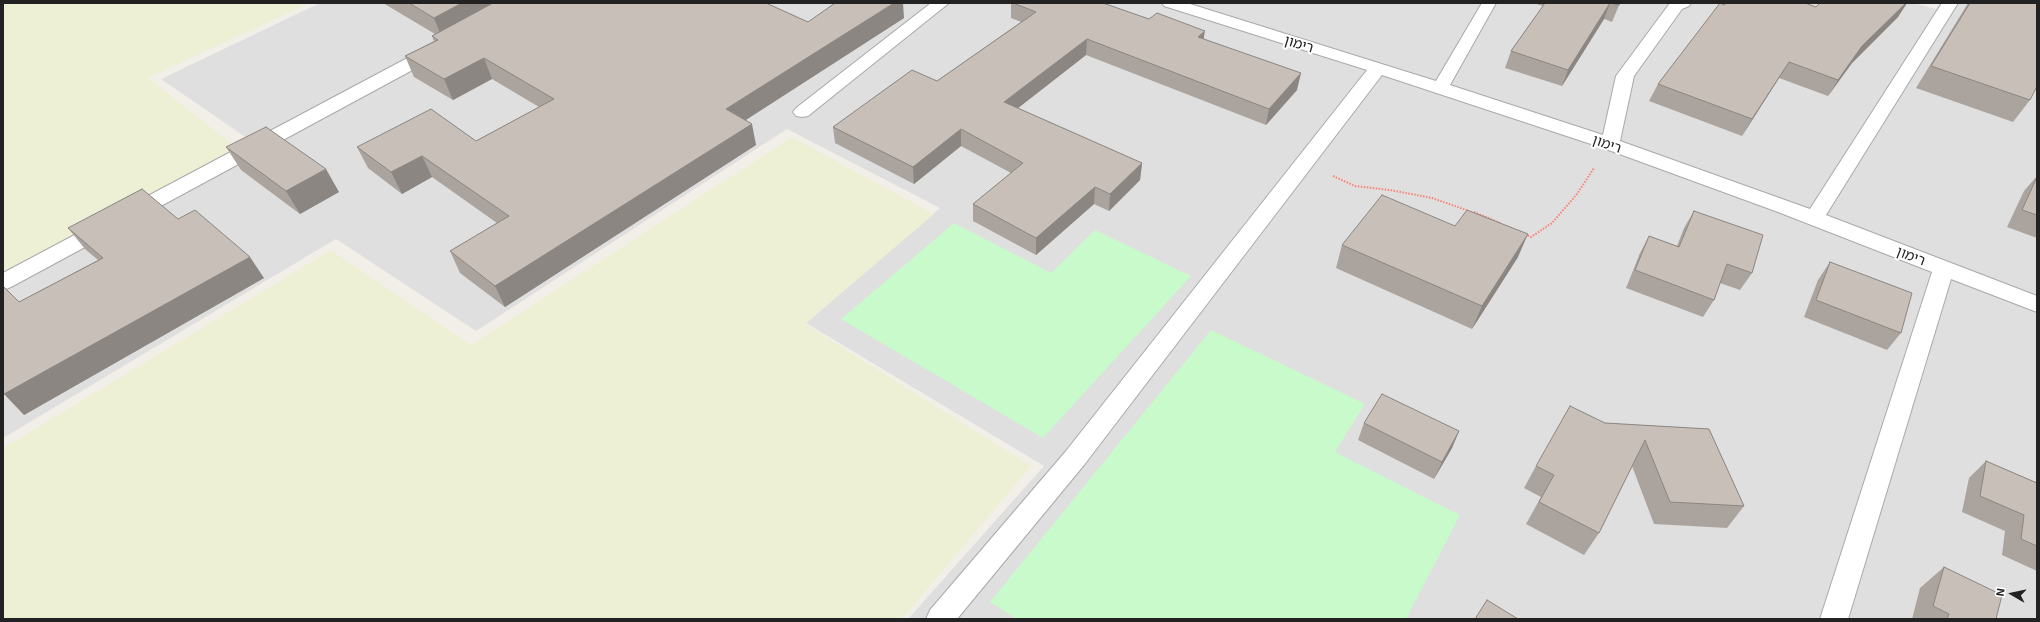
<!DOCTYPE html>
<meta charset="utf-8">
<style>
body{margin:0}
#map{position:relative;width:2040px;height:622px;overflow:hidden;background:#f2efe9;font-family:"Exo 2",sans-serif}
canvas{display:block}
.frame{position:absolute;inset:0;border:4px solid #222;pointer-events:none}
.north{position:absolute;left:1992px;top:574px;width:40px;height:40px;-webkit-text-stroke:3px #fff;paint-order:stroke;rotate:279deg;font-size:11px;font-weight:700;line-height:16px;text-align:center;color:#222}
.north::after{content:'';display:block;margin:auto;width:14px;height:18px;background:#222;clip-path:polygon(50% 0,100% 100%,50% 72%,0 100%)}
</style>
<div id="map">
<canvas width="2040" height="622"></canvas>
<div class="frame"></div>
<div class="north">N</div>
</div>
<script>
const ctx = document.querySelector('canvas').getContext('2d');
ctx.lineJoin = 'round';
function fillPath(path, color) { ctx.fillStyle = color; ctx.fill(path, 'evenodd'); }
const toPath = rows => new Path2D(rows.map(r => 'M' + r).join(''));
function trace(path, color, width, dash) { ctx.strokeStyle = color; ctx.lineWidth = width; ctx.lineCap = dash ? 'butt' : 'round'; ctx.setLineDash(dash || []); ctx.stroke(path); }
function label(font, color, halo, rows, align = 'center') {
  ctx.font = font + ' "Exo 2","Noto Sans Hebrew",sans-serif'; ctx.lineWidth = 4; ctx.setLineDash([]); ctx.textBaseline = 'middle'; ctx.strokeStyle = halo; ctx.fillStyle = color; for (const [text, x, y, turn = 0] of rows) {
    ctx.save(); ctx.translate(x, y); ctx.rotate((+turn || 0) * Math.PI / 180); ctx.textAlign = isNaN(turn) ? turn : align; if (halo) ctx.strokeText(text, 0, 0); ctx.fillText(text, 0, 0); ctx.restore();
  }
}
const residential = toPath([
 [320,3,1913,3,1936,9,1940,3,2037,3,2037,619,908,619,1044,466,806,323,940,208,787,129,476,331,336,239,3,438,3,277,257,145,161,79]
]);
const farmland = toPath([
 [3,3,309,3,148,78,241,151,3,273],
 [792,137,934,214,805,324,1031,466,902,619,3,619,3,448,331,250,471,345]
]);
const park = toPath([
 [954,223,1051,273,1095,230,1191,276,1043,438,841,319],
 [1211,330,1365,404,1335,452,1460,515,1406,619,1017,619,990,602]
]);
const path = toPath([
 [1333,176,1355,186,1390,190,1432,198,1469,211],
 [1474,212,1500,223],
 [1525,234,1531,237,1552,223,1577,194,1594,168]
]);
const minor = toPath([
 [931,3,949,3,808,116,802,117,796,116,793,112,796,108,931,3],
 [1162,3,1187,3,1436,81,1482,3,1496,3,1450,85,1603,135,1616,76,1670,3,1691,3,1689,6,1682,9,1634,76,1620,141,1810,209,1942,3,1958,3,1826,215,2037,296,2037,312,1951,279,1848,619,1820,619,1932,272,1778,212,1603,148,1382,75,1084,465,957,619,926,619,930,610,1066,451,1367,70,1164,6,1162,3],
 [436,45,442,46,445,50,442,54,11,287,3,290,3,273,430,46,436,45]
]);
const wall = toPath([
 [383,3,766,3,808,22,904,18,746,120,756,145,505,307,460,273,450,251,497,223,432,177,402,194,368,168,357,147,476,141,539,107,492,79,453,100,414,77,405,56,434,41,432,36,435,34],
 [1011,3,1103,3,1204,39,1297,90,1266,125,1086,55,1018,108,1142,163,1140,180,1109,211,1094,204,1036,255,973,221,973,204,1011,173,961,146,914,184,835,143,833,127,937,81,1021,22,1011,18],
 [1533,3,1620,3,1612,22,1604,19,1562,86,1505,68,1511,51,1543,6],
 [1820,3,1907,3,1898,17,1852,63,1828,96,1779,78,1742,136,1649,101,1658,84,1724,5,1816,7],
 [1968,3,2037,3,2030,100,2013,122,1916,88],
 [226,147,339,192,300,214,241,170],
 [2037,176,2037,238,2007,227,2024,191],
 [1694,211,1752,273,1740,290,1720,283,1714,300,1703,317,1626,288,1640,253,1649,236,1677,246,1684,228],
 [178,219,264,278,24,415,19,302,98,260,85,249,68,228],
 [1342,245,1518,257,1472,329,1336,268],
 [1830,262,1901,333,1887,350,1804,317,1818,280],
 [1364,423,1459,431,1452,448,1434,479,1358,440],
 [1605,423,1709,429,1744,506,1727,528,1654,524,1632,466,1599,533,1584,555,1526,524,1541,497,1524,488,1536,466],
 [1986,461,2037,483,2037,571,2002,555,2005,531,1962,512,1969,478],
 [1944,567,1996,619,1912,619,1920,588]
]);
const shadedWall = toPath([
 [462,3,509,3,442,38,434,18],
 [894,3,903,3,904,18,730,130,726,109],
 [1610,3,1604,19,1562,86,1568,70],
 [1906,3,1907,3,1898,17,1852,63,1828,96,1838,80,1862,46],
 [1205,31,1202,48,1198,37],
 [1087,39,1086,55,1004,119,1004,102],
 [484,58,492,79,453,100,444,79],
 [1789,62,1779,78,1742,136,1752,119],
 [1301,73,1297,90,1266,125,1269,109],
 [752,124,756,145,505,307,495,286],
 [961,129,961,146,914,184,913,167],
 [422,156,432,177,402,194,391,172],
 [1142,163,1140,180,1109,211,1110,194],
 [326,169,339,192,300,214,286,191],
 [1095,187,1094,204,1036,255,1036,238],
 [1528,234,1518,257,1472,329,1482,306],
 [250,257,264,278,24,415,4,394],
 [1459,431,1452,448,1434,479,1442,462]
]);
const building = toPath([
 [409,3,462,3,434,18,409,3],
 [493,3,766,3,808,22,835,3,894,3,726,109,752,124,495,286,450,251,509,216,422,156,391,172,357,147,431,109,476,141,554,99,484,58,444,79,405,56,438,40,432,36,493,3],
 [1013,3,1103,3,1149,19,1157,13,1205,31,1198,37,1301,73,1269,109,1087,39,1004,102,1142,163,1110,194,1095,187,1036,238,973,204,1023,163,961,129,913,167,833,127,912,70,937,81,1036,12,1013,3],
 [1545,3,1620,3,1619,5,1610,3,1568,70,1511,51,1545,3],
 [1720,3,1724,5,1726,3,1805,3,1816,7,1820,3,1906,3,1862,46,1838,80,1789,62,1752,119,1658,84,1720,3],
 [1970,3,2037,3,2037,86,2030,100,1931,66,1970,3],
 [266,127,326,169,286,191,226,147,266,127],
 [2037,177,2037,215,2022,210,2037,177],
 [142,189,178,219,195,210,250,257,4,394,3,393,3,286,19,302,103,258,68,228,142,189],
 [1382,195,1455,226,1467,210,1528,234,1482,306,1342,245,1382,195],
 [1694,211,1763,235,1752,273,1727,264,1714,300,1635,270,1649,236,1679,247,1694,211],
 [1830,262,1912,293,1901,333,1816,300,1830,262],
 [1382,394,1459,431,1442,462,1364,423,1382,394],
 [1570,406,1605,423,1709,429,1744,506,1670,502,1645,440,1599,533,1539,502,1554,475,1536,466,1570,406],
 [1986,461,2037,483,2037,546,2021,539,2024,515,1980,496,1986,461],
 [1944,567,2002,595,1996,619,1947,619,1949,614,1933,606,1944,567],
 [1487,600,1518,619,1475,619,1487,600]
]);
const streetNames = [
 ["רימון",1299,44,17],
 ["רימון",1607,144,19],
 ["רימון",1911,256,21]
];
fillPath(residential, '#e0dfdf');
fillPath(farmland, '#eef0d5');
fillPath(park, '#c8facc');
trace(minor, '#a9a9a9', 2);
trace(path, '#fa8072', 2, [1.5, 1.5]);
fillPath(minor, '#fff');
fillPath(wall, '#aba49e');
fillPath(shadedWall, '#8b8681');
fillPath(building, '#c7bfb8');
trace(building, '#8b8681', 1);
label('14px', '#222', '#fff', streetNames);
</script>
